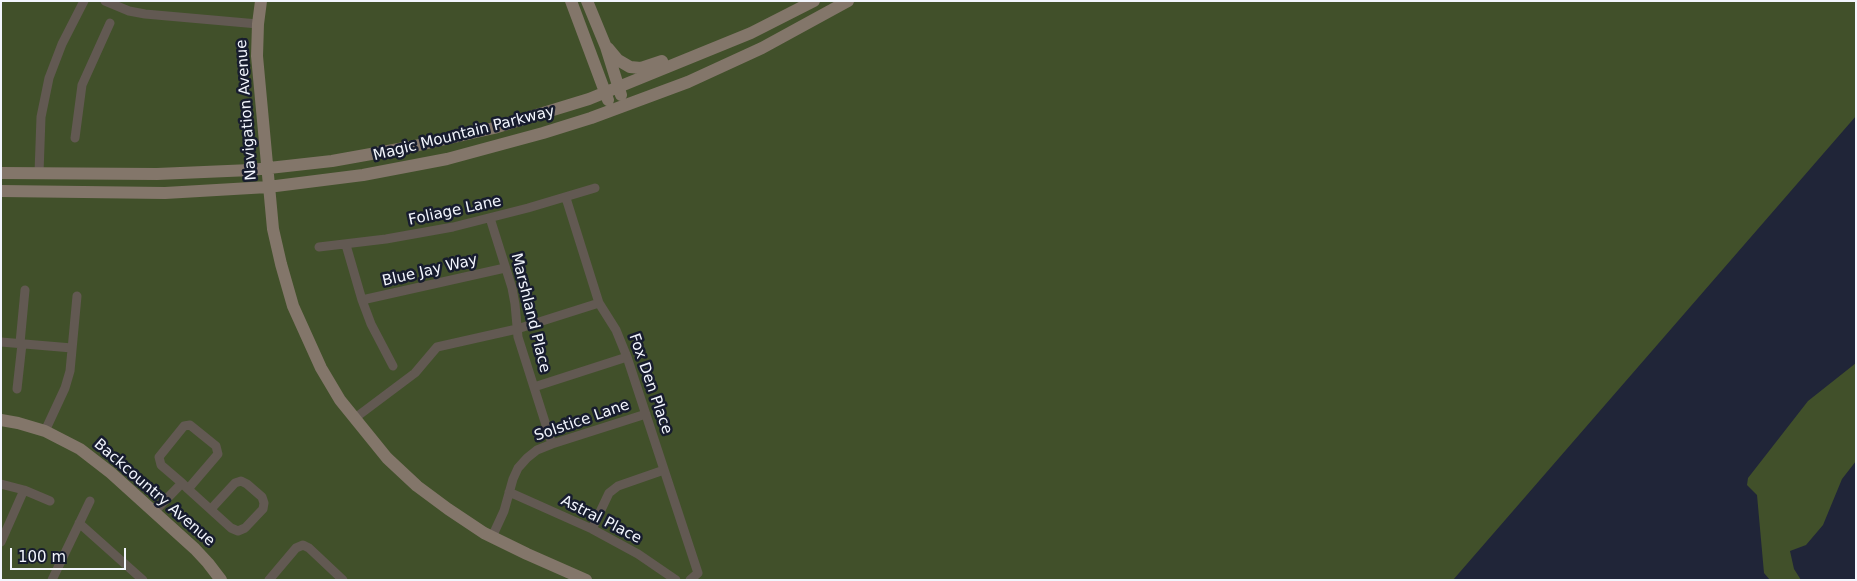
<!DOCTYPE html>
<style>
body{margin:0}
#map{position:relative;width:1857px;height:581px;overflow:hidden;background:#202538;font-family:"DejaVu Sans",sans-serif}
canvas{display:block}
.frame{position:absolute;inset:0;border:2px solid #f2f5fd;pointer-events:none}
.scale{position:absolute;left:10px;top:548px;width:116px;height:22px;box-sizing:border-box;border:2px solid #f2f5fd;border-top:0;padding-left:6px;font-size:15px;line-height:18px;white-space:nowrap;color:#f2f5fd;-webkit-text-stroke:4px #171c2e;paint-order:stroke}
</style>
<div id="map">
<canvas width="1857" height="581"></canvas>
<div class="frame"></div>
<div class="scale">100 m</div>
</div>
<script>
const ctx = document.querySelector('canvas').getContext('2d');
ctx.lineJoin = 'round';
function fillPath(path, color) { ctx.fillStyle = color; ctx.fill(path, 'evenodd'); }
const toPath = rows => new Path2D(rows.map(r => 'M' + r).join(''));
function trace(path, color, width, dash) { ctx.strokeStyle = color; ctx.lineWidth = width; ctx.lineCap = dash ? 'butt' : 'round'; ctx.setLineDash(dash || []); ctx.stroke(path); }
function label(font, color, halo, rows, align = 'center') {
  ctx.font = font + ' "DejaVu Sans",sans-serif'; ctx.lineWidth = 5; ctx.setLineDash([]); ctx.textBaseline = 'middle'; ctx.strokeStyle = halo; ctx.fillStyle = color; for (const [text, x, y, turn = 0] of rows) {
    ctx.save(); ctx.translate(x, y); ctx.rotate((+turn || 0) * Math.PI / 180); ctx.textAlign = isNaN(turn) ? turn : align; if (halo) ctx.strokeText(text, 0, 0); ctx.fillText(text, 0, 0); ctx.restore();
  }
}
const green = toPath([
 [1,1,1856,1,1856,116,1453,580,1,580],
 [1856,363,1856,461,1842,479,1823,525,1806,545,1790,551,1794,569,1801,580,1770,580,1764,573,1757,495,1747,485,1748,478,1808,401]
]);
const street = toPath([
 [105,1,129,11,145,14,258,24],
 [75,138,82,85,110,23],
 [39,173,41,117,49,78,62,44,84,1],
 [566,198,599,303,616,330,627,357,698,573,690,580],
 [490,218,512,288,515,304,518,337,552,444],
 [346,245,362,300,371,324,393,366],
 [319,247,386,239,453,227,528,208,595,188],
 [362,300,505,268],
 [1,342,72,348],
 [20,343,25,290],
 [534,387,627,357],
 [17,389,22,344],
 [355,418,415,373,437,347,517,329,599,303],
 [45,431,65,388,70,371,77,296],
 [1,484,24,490,50,501],
 [188,489,231,528,238,531,245,528,263,509,264,503,262,497,247,484,241,481,235,483,211,509],
 [509,492,592,529,638,554,676,580],
 [154,512,182,483,188,489,218,454,216,446,190,425,184,426,159,457,161,465,182,483],
 [79,523,143,580],
 [592,529,609,493,618,486,664,470],
 [492,537,504,511,513,479,518,468,527,458,537,450,552,444,646,414],
 [1,542,24,490],
 [52,580,90,501],
 [269,580,296,548,303,545,309,548,343,580]
]);
const secondary = toPath([
 [261,1,258,24,257,56,273,229,281,264,293,306,321,368,340,400,387,458,417,486,448,509,484,533,527,554,586,580],
 [571,1,608,100],
 [587,1,606,47,621,95],
 [608,48,618,60,630,67,641,68,662,61],
 [1,173,157,174,251,170,332,161,410,147,494,128,589,99,751,33,814,1],
 [1,191,165,193,268,187,363,175,447,159,543,133,591,118,688,82,762,48,848,1],
 [1,420,18,423,45,431,80,449,111,473,195,549,208,563,221,580]
]);
const streetNames = [
 ["Navigation Avenue",247,110,-94],
 ["Magic Mountain Parkway",464,134,-14],
 ["Foliage Lane",455,211,-12],
 ["Blue Jay Way",430,271,-13],
 ["Marshland Place",530,313,76],
 ["Fox Den Place",650,384,71],
 ["Solstice Lane",582,421,-19],
 ["Backcountry Avenue",154,493,41],
 ["Astral Place",601,520,27]
];
fillPath(green, '#41502a');
trace(street, '#625952', 9);
trace(secondary, '#83766a', 12);
label('15px', '#f2f5fd', '#171c2e', streetNames);
</script>
